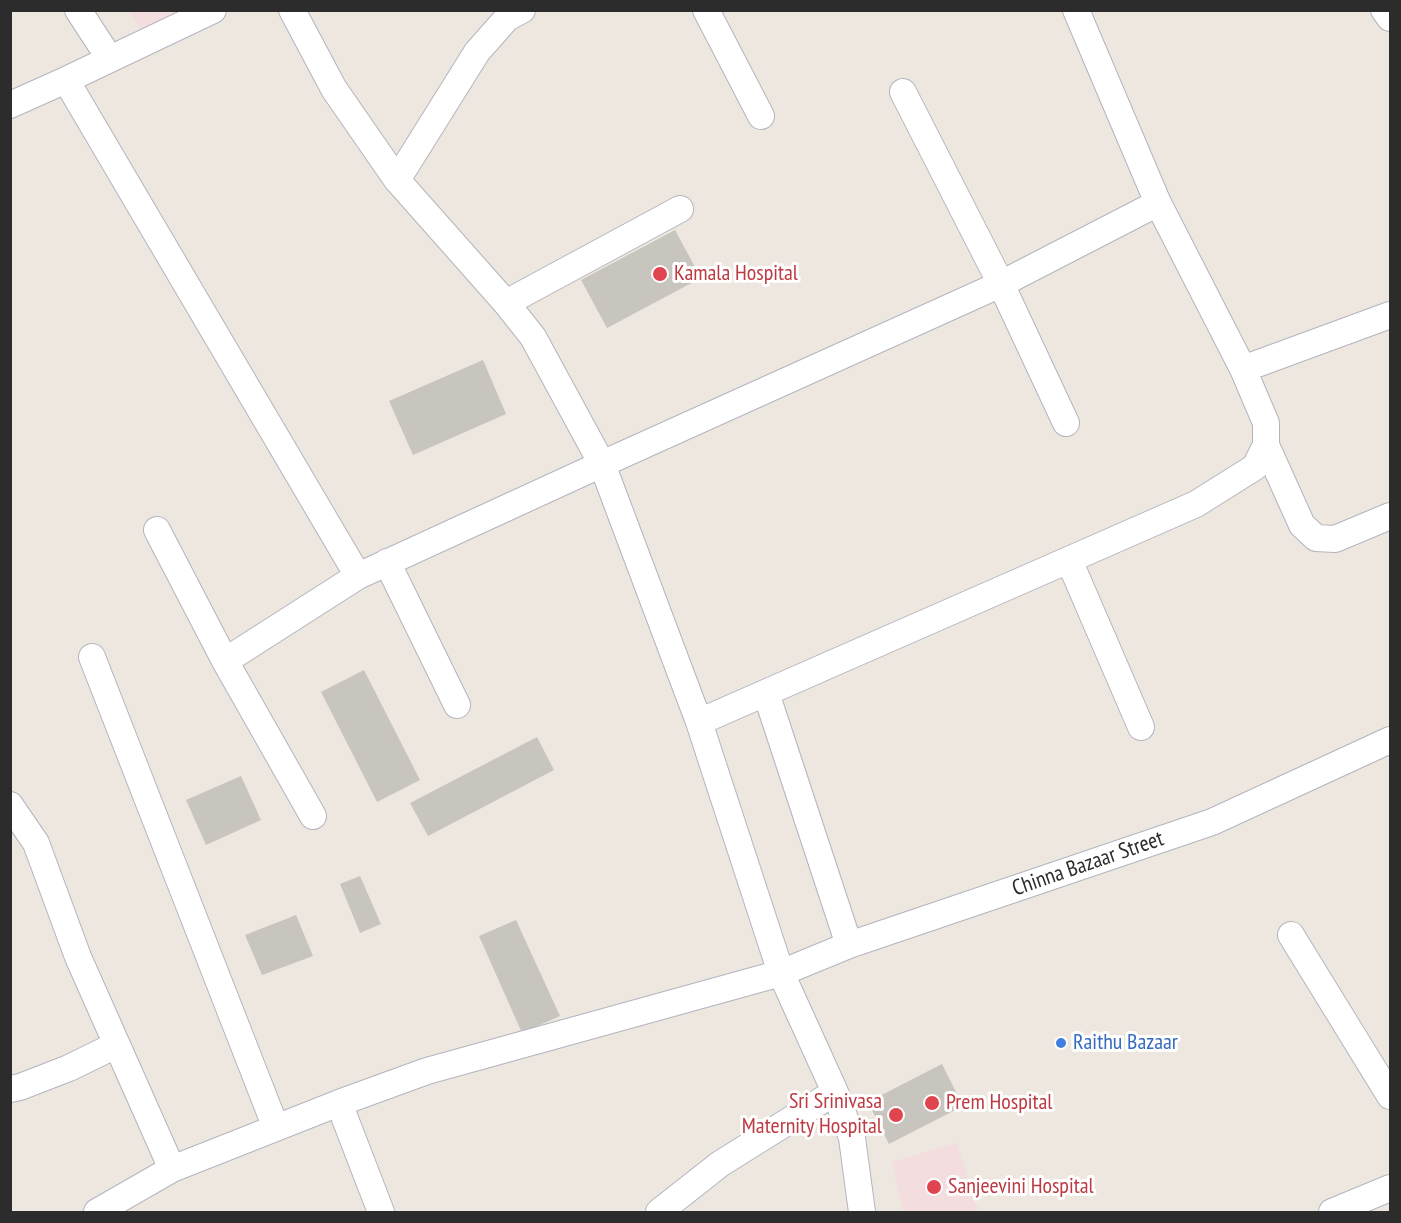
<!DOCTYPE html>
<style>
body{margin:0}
#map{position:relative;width:1401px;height:1223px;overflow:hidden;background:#ede7df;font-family:"PT Sans Narrow",sans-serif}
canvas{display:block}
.frame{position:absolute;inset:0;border:12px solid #2c2c2c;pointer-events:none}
</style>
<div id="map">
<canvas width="1401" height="1223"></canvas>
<div class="frame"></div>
</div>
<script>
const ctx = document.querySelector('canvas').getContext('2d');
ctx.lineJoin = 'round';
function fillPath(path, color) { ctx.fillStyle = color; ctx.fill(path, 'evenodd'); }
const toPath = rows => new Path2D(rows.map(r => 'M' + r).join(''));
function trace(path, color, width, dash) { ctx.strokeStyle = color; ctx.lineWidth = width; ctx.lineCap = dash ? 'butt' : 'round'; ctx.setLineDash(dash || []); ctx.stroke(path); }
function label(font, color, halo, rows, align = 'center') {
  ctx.font = font + ' "PT Sans Narrow",sans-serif'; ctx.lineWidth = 6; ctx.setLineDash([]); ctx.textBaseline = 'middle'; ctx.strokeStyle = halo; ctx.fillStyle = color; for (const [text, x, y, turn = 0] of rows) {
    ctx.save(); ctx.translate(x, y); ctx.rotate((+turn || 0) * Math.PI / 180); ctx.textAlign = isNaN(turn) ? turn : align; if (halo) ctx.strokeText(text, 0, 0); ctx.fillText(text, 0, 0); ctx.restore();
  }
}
const medical = toPath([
 [129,11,175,11,143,34],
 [957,1143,978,1212,903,1212,892,1162]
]);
const building = toPath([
 [675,230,701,278,607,328,581,280],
 [483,360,506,414,413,455,389,401],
 [364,670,420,780,377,802,321,692],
 [537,737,554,770,428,836,410,803],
 [241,776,261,820,206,845,186,800],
 [360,876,381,924,360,933,340,884],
 [296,915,313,956,262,975,245,935],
 [516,920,560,1016,522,1033,479,936],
 [942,1064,963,1106,889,1144,868,1102]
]);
const minor = toPath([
 [78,10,110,59],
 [292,10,334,89,397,180,506,303,533,337,602,464,699,722,781,973,835,1092,852,1138,862,1212],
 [706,10,761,116],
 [1384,10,1390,18],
 [66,80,358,576,602,464,1001,284,1158,203,1076,10],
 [903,92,1001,284,1066,423],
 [10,105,66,80,213,10],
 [397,180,477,52,507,18,522,10],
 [1158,203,1243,369,1390,315],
 [506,303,680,209],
 [1266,445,1302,525,1316,538,1335,539,1390,516],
 [157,530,225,661],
 [1069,560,1141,727],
 [387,562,457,705],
 [92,657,276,1128],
 [766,693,849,945],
 [699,722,1196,504,1255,467,1266,445,1266,423,1243,369],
 [10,805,36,843,78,957,172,1169],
 [313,816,225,661,358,576],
 [1291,935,1390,1096],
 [10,1089,20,1087,69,1068,116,1045],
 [339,1103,381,1212],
 [97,1212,172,1169,339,1103,427,1071,781,973,849,945,1212,822,1390,740],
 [659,1212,720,1164,835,1092],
 [1332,1212,1390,1188]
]);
const markers = [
 [660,274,8,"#e0444e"],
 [1061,1043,6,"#3f7fe0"],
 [932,1103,8,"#e0444e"],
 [896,1115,8,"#e0444e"],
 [934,1187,8,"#e0444e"]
];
const healthNames = [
 ["Kamala Hospital",674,274],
 ["Sri Srinivasa",882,1102,"right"],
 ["Maternity Hospital",882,1127,"right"],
 ["Prem Hospital",946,1103],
 ["Sanjeevini Hospital",948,1187]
];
const streetNames = [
 ["Chinna Bazaar Street",1088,864,-19]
];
const shopNames = [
 ["Raithu Bazaar",1073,1043]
];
fillPath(medical, '#f3ddde');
fillPath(building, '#c8c4be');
trace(minor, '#b2b5be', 28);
trace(minor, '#fff', 26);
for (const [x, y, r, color] of markers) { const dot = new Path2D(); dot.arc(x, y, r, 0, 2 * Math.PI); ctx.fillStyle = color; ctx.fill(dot); trace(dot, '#fff', 2); }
label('22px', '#be3a42', '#fff', healthNames, 'left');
label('22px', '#2c2c2c', '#fff', streetNames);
label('22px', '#366cbe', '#fff', shopNames, 'left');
</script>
